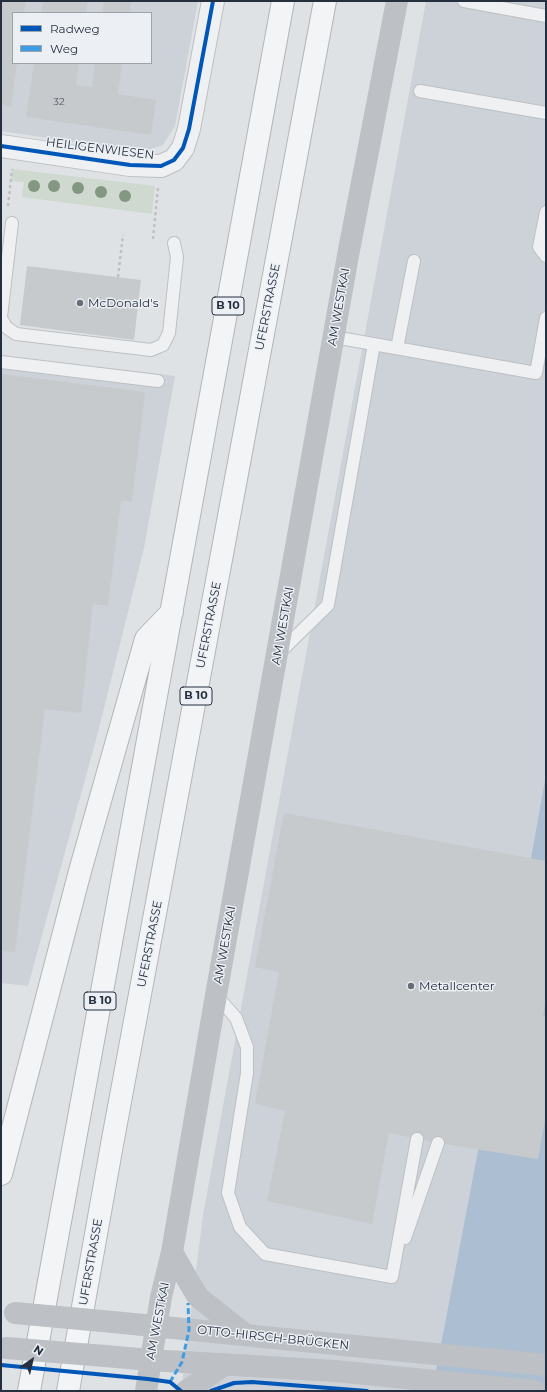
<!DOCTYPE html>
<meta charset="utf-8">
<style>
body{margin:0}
#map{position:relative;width:547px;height:1392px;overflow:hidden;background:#dfe2e5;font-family:Montserrat,sans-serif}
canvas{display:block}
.frame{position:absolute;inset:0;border:2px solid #262f3e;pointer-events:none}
.legend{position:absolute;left:12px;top:12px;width:140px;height:52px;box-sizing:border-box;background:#ecf0f5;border:1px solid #9da3ac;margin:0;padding:5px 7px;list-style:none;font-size:12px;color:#262f3e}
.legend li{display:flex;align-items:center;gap:8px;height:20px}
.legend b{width:20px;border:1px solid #9da3ac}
.north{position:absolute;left:12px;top:1340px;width:40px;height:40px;-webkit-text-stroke:3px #ecf0f5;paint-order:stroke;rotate:34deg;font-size:11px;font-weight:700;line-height:16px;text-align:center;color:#262f3e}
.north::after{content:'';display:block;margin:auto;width:14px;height:18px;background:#262f3e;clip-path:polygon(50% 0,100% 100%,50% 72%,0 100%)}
</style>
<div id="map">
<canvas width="547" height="1392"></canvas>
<div class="frame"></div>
<ul class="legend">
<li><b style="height:5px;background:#0057b8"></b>Radweg</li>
<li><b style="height:5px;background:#3c9de3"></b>Weg</li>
</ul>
<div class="north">N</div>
</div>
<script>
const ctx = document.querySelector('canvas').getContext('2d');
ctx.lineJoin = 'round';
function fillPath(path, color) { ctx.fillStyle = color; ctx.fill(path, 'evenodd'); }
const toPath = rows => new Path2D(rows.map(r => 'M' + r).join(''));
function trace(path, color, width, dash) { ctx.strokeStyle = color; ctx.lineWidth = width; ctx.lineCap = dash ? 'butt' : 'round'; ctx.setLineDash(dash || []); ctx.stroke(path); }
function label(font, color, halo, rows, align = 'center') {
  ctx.font = font + ' Montserrat,sans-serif'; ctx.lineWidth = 3; ctx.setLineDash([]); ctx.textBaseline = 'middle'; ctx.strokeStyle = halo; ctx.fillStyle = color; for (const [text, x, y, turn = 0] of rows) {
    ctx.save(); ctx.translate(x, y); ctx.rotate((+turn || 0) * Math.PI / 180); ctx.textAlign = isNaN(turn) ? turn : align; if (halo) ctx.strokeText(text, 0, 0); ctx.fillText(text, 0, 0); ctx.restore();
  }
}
const built = toPath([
 [1,1,198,1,175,126,163,145,141,152,1,131],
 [13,13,151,13,151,63,13,63],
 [426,1,546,1,546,774,484,1119,432,1391,181,1391,203,1215],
 [1,356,175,376,144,548,97,736,28,986,1,983]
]);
const green = toPath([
 [12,169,155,186,152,214,22,197,24,182,11,181]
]);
const water = toPath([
 [546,774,546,1391,432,1391,484,1119]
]);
const building = toPath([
 [1,1,26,1,24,13,13,13,13,63,17,63,11,107,1,105],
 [43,1,88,1,86,13,41,13],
 [104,1,131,1,130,13,102,13],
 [34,63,79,63,76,85,92,87,95,63,122,63,118,94,156,100,151,135,26,117],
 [27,266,141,280,134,340,20,325],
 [1,374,145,392,132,501,121,501,108,606,93,604,81,713,45,709,15,952,1,951],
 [284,813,546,861,546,999,543,1015,546,1016,546,1114,538,1159,438,1143,389,1133,372,1224,267,1201,285,1111,255,1104,279,972,255,967]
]);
const path = toPath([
 [8,206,12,169],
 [153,239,158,188],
 [118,277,123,235]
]);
const lane = toPath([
 [464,1,546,16],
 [420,91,546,113],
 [546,212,539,247,546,256],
 [1,317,12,223],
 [1,318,6,327,16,334,151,350,163,345,169,333,177,257,174,243],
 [334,337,536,373,546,318],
 [397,348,414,261],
 [1,362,158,381],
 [279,653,328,605,374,344],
 [216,995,236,1018,247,1047,247,1073,228,1193,240,1227,265,1254,392,1277,417,1139],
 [405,1238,438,1143]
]);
const street = toPath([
 [1,146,130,165,161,166,174,160,183,148,189,129,213,1]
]);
const secondary = toPath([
 [172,1252,189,1282,198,1297,246,1335],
 [113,1322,546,1365],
 [105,1356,150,1360,335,1371,534,1391],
 [146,1391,161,1297,172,1252,216,995,349,250,397,1],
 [186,1391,226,1364]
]);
const highway = toPath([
 [1,1174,80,871,146,639,172,612],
 [29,1391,283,1],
 [68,1391,113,1139,325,1]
]);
const secondaryBridge = toPath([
 [15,1313,113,1322],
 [6,1348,105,1356]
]);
const quiet = toPath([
 [170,1382,182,1362,189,1330,188,1303]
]);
const cycleway = toPath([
 [1,146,130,165,161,166,174,160,183,148,189,129,213,1],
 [1,1365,148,1379,170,1382,181,1391],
 [211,1391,234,1383,252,1382,367,1391]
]);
const trees = [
 [34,186],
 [54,186],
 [78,188],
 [101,192],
 [125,196]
];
const markers = [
 [80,303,4,"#676e78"],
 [411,986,4,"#676e78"]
];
const numberNames = [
 ["32",59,102]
];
const shields = [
 [228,306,32],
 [196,696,32],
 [100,1001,32]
];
const shieldNames = [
 ["B 10",228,306],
 ["B 10",196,696],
 ["B 10",100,1001]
];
const streetNames = [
 ["HEILIGENWIESEN",100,149,7],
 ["UFERSTRASSE",268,307,-79],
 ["AM WESTKAI",339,307,-80],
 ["UFERSTRASSE",209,625,-79],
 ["AM WESTKAI",283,626,-80],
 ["UFERSTRASSE",150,944,-79],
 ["AM WESTKAI",225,945,-80],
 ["UFERSTRASSE",91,1262,-80],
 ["AM WESTKAI",158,1321,-79],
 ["OTTO-HIRSCH-BRÜCKEN",273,1338,6]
];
const poiNames = [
 ["McDonald's",88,303],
 ["Metallcenter",419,986]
];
fillPath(built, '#cdd1d8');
fillPath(green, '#cfd9cf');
fillPath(water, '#acbed1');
fillPath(building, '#c7cacd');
trace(lane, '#bdc0c3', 14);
trace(street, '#bdc0c3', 24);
trace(highway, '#b1b5ba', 24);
trace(path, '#bec0c4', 2.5, [3, 3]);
trace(lane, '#eef0f1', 12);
trace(street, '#eef0f1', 22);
trace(secondary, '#bdc0c4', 22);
trace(highway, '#f3f4f5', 22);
trace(secondaryBridge, '#bdc0c4', 22);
trace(quiet, '#3c9de3', 3, [6, 3]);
trace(cycleway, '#0057b8', 4);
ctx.fillStyle = '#849783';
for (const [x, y] of trees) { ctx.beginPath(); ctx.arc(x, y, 6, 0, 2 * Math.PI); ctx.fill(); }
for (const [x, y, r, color] of markers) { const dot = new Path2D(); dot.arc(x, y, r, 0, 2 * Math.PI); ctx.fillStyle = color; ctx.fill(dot); trace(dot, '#ecf0f5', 1.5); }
label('10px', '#4f5662', null, numberNames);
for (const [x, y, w] of shields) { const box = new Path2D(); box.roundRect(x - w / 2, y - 9, w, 18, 3); ctx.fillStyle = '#ecf0f5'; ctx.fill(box); trace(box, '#262f3e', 1); }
label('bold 11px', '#262f3e', null, shieldNames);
label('12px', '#262f3e', '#ecf0f5', streetNames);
label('12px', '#262f3e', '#ecf0f5', poiNames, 'left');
</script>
